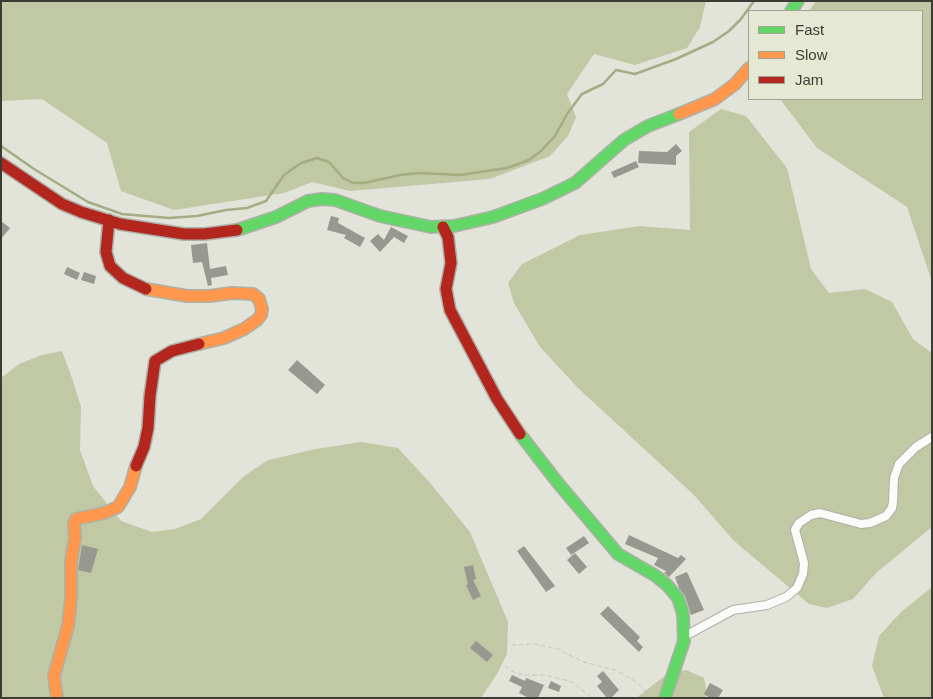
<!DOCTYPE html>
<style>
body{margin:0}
#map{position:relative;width:933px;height:699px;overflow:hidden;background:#e2e4d9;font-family:Arial,sans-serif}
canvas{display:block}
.frame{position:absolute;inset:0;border:2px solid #3b3d34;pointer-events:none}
.legend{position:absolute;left:748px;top:10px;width:175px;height:90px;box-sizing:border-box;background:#e5e9d4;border:1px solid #a1a494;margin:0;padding:6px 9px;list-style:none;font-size:15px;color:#3b3d34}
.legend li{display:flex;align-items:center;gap:10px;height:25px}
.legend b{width:25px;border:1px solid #a1a494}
</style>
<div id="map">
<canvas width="933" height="699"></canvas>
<div class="frame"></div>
<ul class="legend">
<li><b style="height:6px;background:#63d668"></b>Fast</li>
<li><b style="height:6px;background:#ff974d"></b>Slow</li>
<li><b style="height:6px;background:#b3261e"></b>Jam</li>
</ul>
</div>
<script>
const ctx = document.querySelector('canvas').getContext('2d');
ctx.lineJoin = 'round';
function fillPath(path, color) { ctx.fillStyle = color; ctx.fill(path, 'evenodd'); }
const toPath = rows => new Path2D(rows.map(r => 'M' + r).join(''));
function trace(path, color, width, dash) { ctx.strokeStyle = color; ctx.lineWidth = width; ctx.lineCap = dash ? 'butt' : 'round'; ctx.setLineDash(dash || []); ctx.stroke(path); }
const forest = toPath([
 [1,1,706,1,700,27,687,48,635,65,594,54,567,94,576,117,568,136,550,156,490,179,350,191,312,182,284,193,174,210,121,191,107,143,42,99,1,101],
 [816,1,932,1,932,282,907,207,817,148,780,99,922,99,922,11,809,11],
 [721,109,746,116,787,168,811,269,829,293,865,289,892,302,913,339,932,353,932,527,876,573,853,599,827,608,809,604,734,541,694,495,578,388,540,347,514,303,508,283,522,264,580,235,640,226,690,230,689,132],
 [62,351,73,381,81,407,80,450,93,486,121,521,152,532,175,529,201,519,244,476,268,460,316,449,361,442,398,448,431,484,470,532,508,622,507,654,497,674,481,698,1,698,1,378,19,364,42,355],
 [932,587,932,698,884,698,872,666,879,636,901,612],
 [686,670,704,678,707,692,706,698,636,698,666,675]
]);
const stream = toPath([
 [1,146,34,169,88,202,122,214,169,218,197,216,226,210,247,208,266,201,284,175,301,163,317,158,329,162,343,178,353,183,364,183,400,175,420,173,460,175,507,168,529,160,541,151,555,136,567,114,582,94,603,84,616,70,635,74,676,59,713,42,729,31,741,19,754,1]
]);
const building = toPath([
 [676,144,682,151,676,156,676,165,638,163,639,151,667,152],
 [636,161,639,167,614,178,611,172],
 [331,216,339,218,338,223,365,238,360,247,344,238,346,235,327,230],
 [1,221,10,228,1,239],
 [391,227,408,236,404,243,394,237,380,252,370,241,378,234,384,240],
 [207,243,210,269,226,266,228,275,211,278,212,285,208,286,202,262,193,263,191,245],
 [67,267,80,273,77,280,64,274],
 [84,272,96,276,94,284,81,280],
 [297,360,325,385,317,394,288,370],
 [629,535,678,558,681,555,686,559,669,577,664,573,666,571,654,565,658,558,625,544],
 [584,536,589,543,571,555,566,548],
 [82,545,98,549,91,573,78,570],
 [524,546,555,586,546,592,517,551],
 [575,553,587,567,579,574,567,560],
 [473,565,476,579,473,580,481,596,473,600,466,585,468,585,464,567],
 [687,572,704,610,691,615,685,596,679,588,675,577],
 [608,606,640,637,637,641,643,647,639,652,600,614],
 [476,641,493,655,487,662,470,648],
 [603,671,619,690,611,698,607,698,597,686,602,682,597,676],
 [512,675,525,681,526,678,544,685,538,698,529,698,519,693,522,687,509,681],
 [551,681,561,686,559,692,548,688],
 [710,683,723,690,718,698,710,698,704,694]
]);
const path = toPath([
 [477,573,488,584,498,599,501,607,504,636,506,640,513,645,535,644,558,649,583,662,615,670,632,679,654,698],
 [505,666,511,671,523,675,546,675,572,682,592,698]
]);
const street = toPath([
 [685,636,733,610,767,605,786,597,797,588,803,574,804,563,795,530,799,523,811,515,820,513,861,524,870,523,886,516,892,508,893,502,894,478,899,464,916,447,932,437]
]);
const fast = toPath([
 [791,11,798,1],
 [237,230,276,217,308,201,322,199,335,200,380,216,431,227,454,226,493,217,542,199,575,183,624,140,648,126,679,114],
 [520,434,558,483,618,554,656,576,667,585,678,598,683,614,684,641,665,698]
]);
const slow = toPath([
 [679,114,715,99,735,84,749,68],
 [146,289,187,296,209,296,232,293,253,294,259,299,262,309,261,315,257,320,244,329,224,338,199,344],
 [57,698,54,676,68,626,71,599,71,562,75,538,74,524,76,519,104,513,118,507,130,487,136,466]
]);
const jam = toPath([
 [1,163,62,204,81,212,120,224,184,234,204,234,237,230],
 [109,220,106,252,110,266,123,278,146,289],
 [443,227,448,237,451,263,446,289,450,310,497,399,520,434],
 [136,466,144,447,148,428,150,396,155,361,172,351,199,344]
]);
fillPath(forest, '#c1c8a4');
trace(stream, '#a4ac82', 2.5);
fillPath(building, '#979890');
trace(street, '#aeb0a7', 10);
trace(fast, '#aeb0a7', 14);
trace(slow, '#aeb0a7', 14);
trace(jam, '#aeb0a7', 14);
trace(path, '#c5c6c2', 1, [5, 2.5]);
trace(street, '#fbfbf9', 8);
trace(fast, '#63d668', 11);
trace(slow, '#ff974d', 11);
trace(jam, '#b3261e', 11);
</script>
